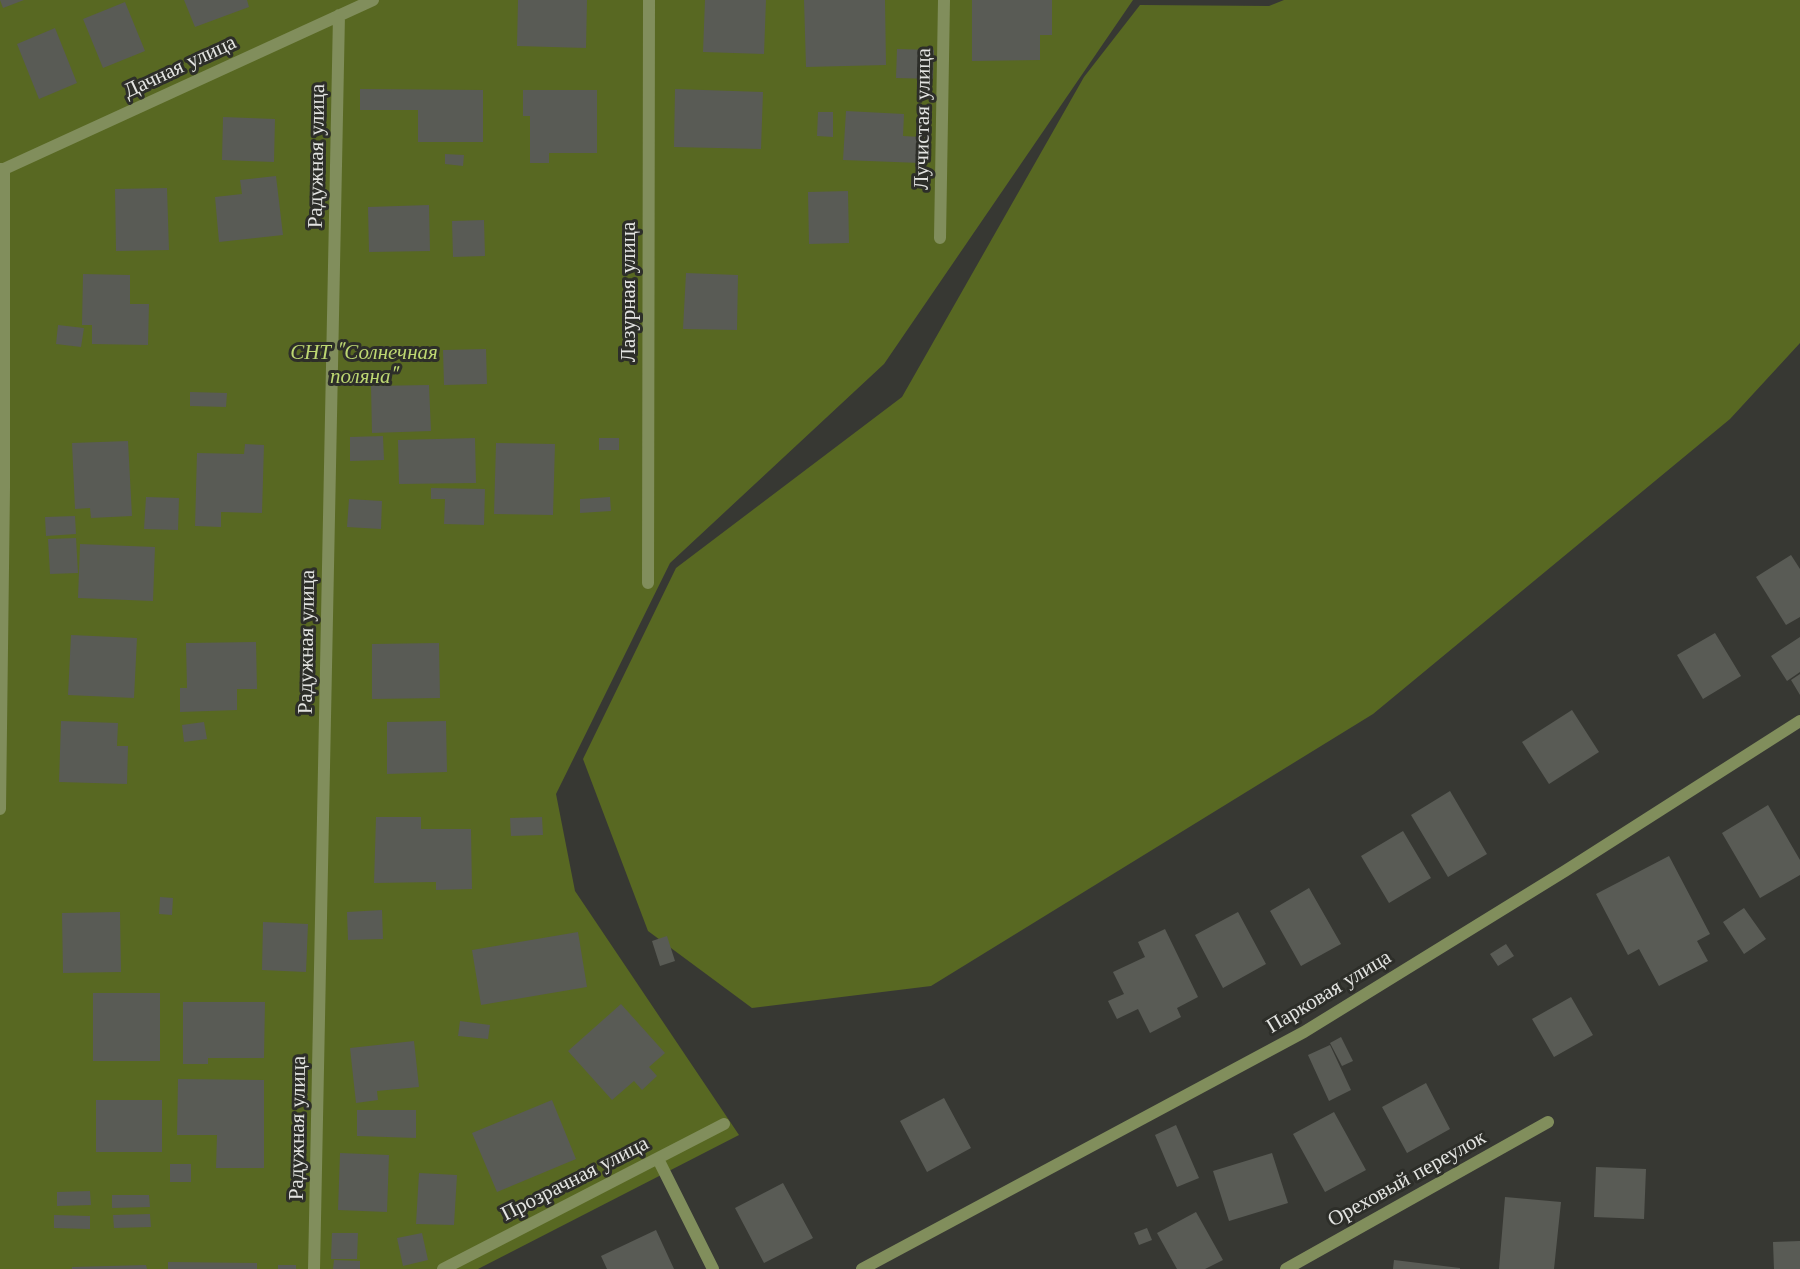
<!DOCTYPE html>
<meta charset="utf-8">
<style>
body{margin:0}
canvas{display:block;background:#373833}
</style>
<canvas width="1800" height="1269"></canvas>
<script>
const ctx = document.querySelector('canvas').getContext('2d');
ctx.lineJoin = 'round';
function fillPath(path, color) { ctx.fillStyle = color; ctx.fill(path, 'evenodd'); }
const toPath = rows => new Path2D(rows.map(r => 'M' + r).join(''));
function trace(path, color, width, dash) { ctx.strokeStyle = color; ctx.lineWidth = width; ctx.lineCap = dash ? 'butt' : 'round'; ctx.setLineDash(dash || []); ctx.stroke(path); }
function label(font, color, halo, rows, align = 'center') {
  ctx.font = font + ' "Libre Baskerville",serif'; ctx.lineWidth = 6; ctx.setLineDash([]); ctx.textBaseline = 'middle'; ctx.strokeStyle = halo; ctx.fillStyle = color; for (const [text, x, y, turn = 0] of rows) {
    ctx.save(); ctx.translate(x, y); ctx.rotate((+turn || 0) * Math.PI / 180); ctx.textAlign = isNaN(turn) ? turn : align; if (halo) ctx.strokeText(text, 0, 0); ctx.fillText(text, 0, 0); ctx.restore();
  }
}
const green = toPath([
 [0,0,1133,0,884,364,670,563,556,794,575,891,739,1135,478,1269,0,1269],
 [1284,0,1800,0,1800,343,1730,419,1373,714,931,986,752,1008,648,931,583,759,676,568,902,397,1084,77,1140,5,1269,6]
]);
const building = toPath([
 [0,0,24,0,3,8],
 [184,0,247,0,249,7,195,27],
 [518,0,587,0,586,48,517,46],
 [705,0,766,0,764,54,703,52],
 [804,0,885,0,886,65,806,67],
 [972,0,1052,0,1052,35,1040,35,1040,60,972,61],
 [125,2,145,51,103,68,83,19],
 [55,28,77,83,39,99,17,44],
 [897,49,934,50,933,79,896,78],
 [360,89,483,90,483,142,418,142,418,110,360,110],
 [675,89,763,92,761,149,674,147],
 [523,90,597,90,597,153,549,153,549,163,530,163,530,116,523,116],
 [846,111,904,114,903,136,921,137,920,163,843,160],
 [818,112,833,112,833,137,817,136],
 [223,117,275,119,274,162,222,160],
 [445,154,464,155,463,166,445,164],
 [276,176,283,235,219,242,215,197,242,194,240,180],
 [167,188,169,250,116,251,115,189],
 [848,191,849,243,809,244,808,192],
 [429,205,430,251,369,252,368,207],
 [484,220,485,256,453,257,452,221],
 [686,273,738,275,737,330,683,329],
 [83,274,130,275,130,304,149,304,148,345,92,344,92,325,82,325],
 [58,325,84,328,81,347,56,344],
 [486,349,487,384,444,385,443,350],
 [429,385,431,431,372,433,371,386],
 [190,392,227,393,226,407,190,406],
 [383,436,384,460,350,461,350,437],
 [475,438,476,483,399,484,398,440],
 [599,438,619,438,619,450,599,450],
 [128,441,132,516,91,518,90,508,75,509,72,443],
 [496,443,555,444,553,515,494,514],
 [245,444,264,445,262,513,221,512,221,527,195,526,197,453,244,454],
 [431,488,485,489,484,525,444,524,445,499,431,499],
 [146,497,179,498,178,530,144,529],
 [610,497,611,511,580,513,580,499],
 [349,499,382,501,381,529,347,527],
 [75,516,76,534,46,536,45,517],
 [76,538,78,573,50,574,48,539],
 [80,544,155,547,153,601,78,598],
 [1791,555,1800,569,1800,617,1786,625,1756,577],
 [1715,633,1741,676,1703,699,1677,655],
 [71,635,137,638,134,698,68,695],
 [1800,637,1800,672,1787,681,1771,656],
 [256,642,257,689,237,689,237,710,180,712,180,688,187,688,186,643],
 [439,643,440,698,372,699,372,644],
 [1800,674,1800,695,1791,680],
 [1572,710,1599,752,1549,784,1522,742],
 [61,721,118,723,117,746,128,746,127,784,59,782],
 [446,721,447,772,387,774,387,722],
 [204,722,207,739,184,742,182,725],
 [1450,791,1487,854,1448,877,1411,815],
 [1768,805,1800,860,1800,875,1760,898,1722,833],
 [376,817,421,817,421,829,471,829,472,889,436,890,436,882,374,883],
 [542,817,543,835,511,836,510,818],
 [1403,831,1431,878,1389,903,1361,856],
 [1669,856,1710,934,1697,941,1708,961,1659,986,1639,949,1628,955,1596,894],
 [1309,888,1341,944,1301,966,1270,911],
 [160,897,173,898,172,915,159,914],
 [1744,908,1766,939,1744,954,1723,922],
 [382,910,383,939,348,940,347,912],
 [120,912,121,972,63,973,62,913],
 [1238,912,1266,964,1223,988,1195,935],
 [263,922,308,924,306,972,262,970],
 [1165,929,1198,997,1177,1008,1181,1017,1150,1033,1138,1009,1117,1019,1108,1001,1124,994,1113,972,1145,957,1138,942],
 [578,932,587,987,481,1005,472,950],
 [667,936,675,961,660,966,652,941],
 [1506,944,1514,956,1498,966,1490,954],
 [93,993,160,993,160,1061,93,1061],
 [1571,997,1593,1035,1554,1057,1532,1019],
 [183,1002,265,1002,264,1058,208,1058,208,1064,183,1064],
 [621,1004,665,1053,649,1067,657,1076,642,1090,634,1081,612,1100,568,1051],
 [460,1021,490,1025,488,1039,458,1036],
 [1341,1037,1353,1061,1342,1066,1330,1043],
 [414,1041,419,1087,377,1091,378,1100,356,1103,350,1048],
 [1330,1045,1351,1090,1329,1101,1308,1055],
 [178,1079,264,1080,264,1168,216,1168,217,1135,177,1135],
 [1426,1083,1450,1129,1407,1153,1382,1107],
 [944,1098,971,1148,927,1172,900,1121],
 [96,1100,162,1100,162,1152,96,1152],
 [552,1100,576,1159,497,1192,472,1133],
 [357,1110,416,1110,416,1138,357,1136],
 [1334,1112,1366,1170,1325,1192,1293,1134],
 [1176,1125,1199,1178,1177,1187,1155,1135],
 [340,1153,389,1155,387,1212,338,1210],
 [1272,1153,1288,1203,1229,1221,1213,1171],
 [170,1164,191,1164,191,1182,170,1182],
 [1596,1167,1646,1169,1644,1219,1594,1217],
 [419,1173,457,1175,454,1225,416,1224],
 [783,1183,813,1238,764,1263,735,1208],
 [90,1191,91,1205,57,1206,57,1192],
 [112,1195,149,1195,150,1207,112,1208],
 [1505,1197,1561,1202,1554,1269,1499,1269],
 [1196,1212,1223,1260,1205,1269,1177,1269,1157,1233],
 [150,1214,151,1227,114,1228,113,1215],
 [54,1215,90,1216,90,1229,54,1228],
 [1147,1228,1152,1240,1139,1245,1134,1233],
 [656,1230,674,1269,607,1269,601,1256],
 [332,1233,358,1233,357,1259,331,1259],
 [422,1233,428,1260,403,1266,397,1238],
 [1800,1241,1800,1269,1774,1269,1773,1242],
 [334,1260,360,1261,360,1269,333,1269],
 [1394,1260,1460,1268,1460,1269,1393,1269],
 [168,1262,257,1263,257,1269,168,1269],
 [146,1265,147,1269,72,1269,72,1267],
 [278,1265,296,1265,296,1269,278,1269]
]);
const street = toPath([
 [0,169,4,169,4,488,0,809],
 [4,169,373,0],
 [940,238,944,0],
 [648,583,649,0],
 [658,1159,713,1269],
 [314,1269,339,15],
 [443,1269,724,1124],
 [862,1269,1304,1032,1565,871,1800,721],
 [1286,1269,1548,1122]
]);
const streetNames = [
 ["Дачная улица",180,67,-25],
 ["Лучистая улица",923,119,-89],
 ["Радужная улица",317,156,-89],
 ["Лазурная улица",629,292,-90],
 ["Радужная улица",307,642,-89],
 ["Парковая улица",1329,992,-31],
 ["Радужная улица",298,1128,-89],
 ["Прозрачная улица",575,1179,-27],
 ["Ореховый переулок",1407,1179,-29]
];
const parkNames = [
 ["СНТ \"Солнечная",364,353],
 ["поляна\"",364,377]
];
fillPath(green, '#586822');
fillPath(building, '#595b55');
trace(street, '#818e5c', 12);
label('21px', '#e3e4e1', '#2d2e29', streetNames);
label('italic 21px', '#bdd772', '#2d2e29', parkNames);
</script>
